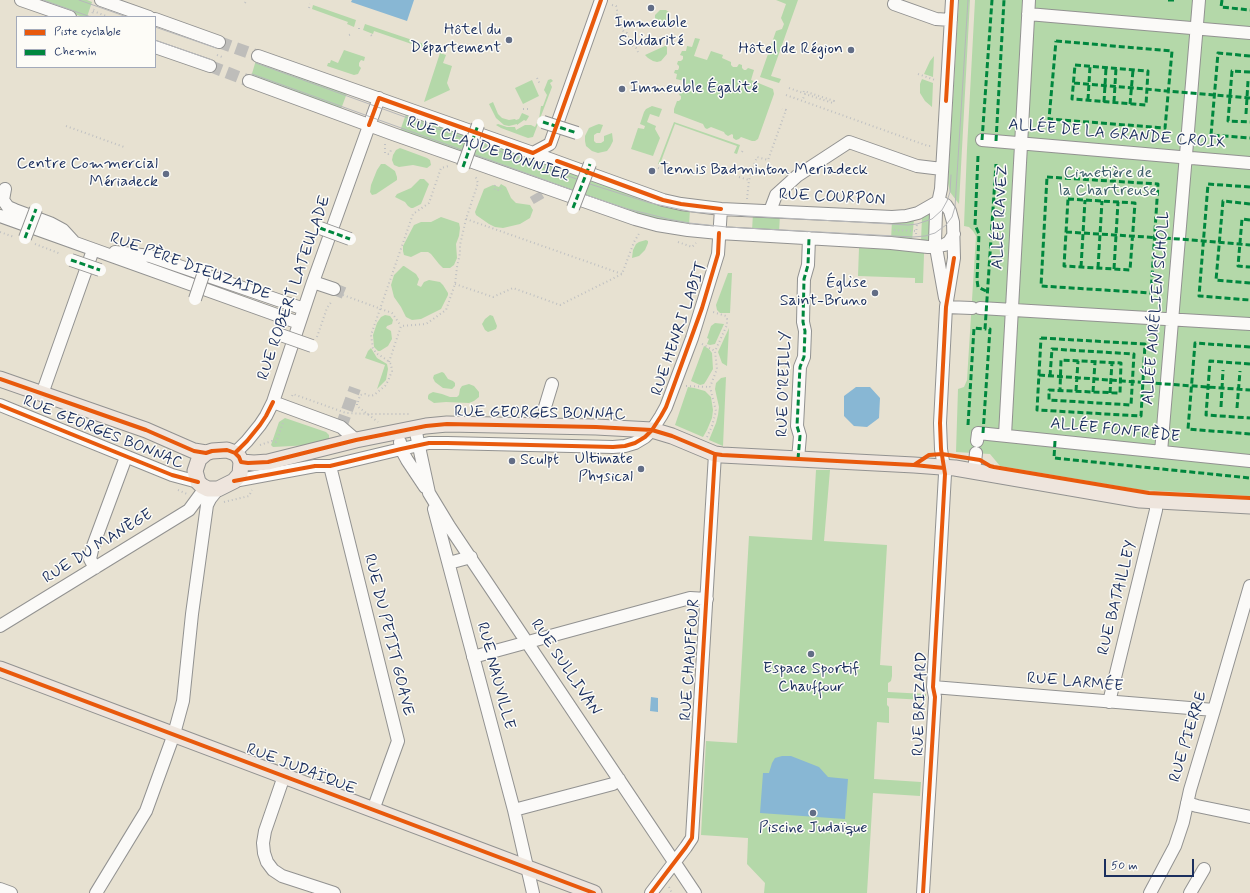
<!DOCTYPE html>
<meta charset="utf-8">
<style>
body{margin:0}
#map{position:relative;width:1250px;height:893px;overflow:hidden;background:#e7e1d1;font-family:Mynerve,sans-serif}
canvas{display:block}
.legend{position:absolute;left:16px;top:16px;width:140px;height:52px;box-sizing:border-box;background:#fdfcf7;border:1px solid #a3aaba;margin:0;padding:5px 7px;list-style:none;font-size:12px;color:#1b2f5e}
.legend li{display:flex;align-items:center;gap:8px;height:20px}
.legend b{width:20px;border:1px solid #a3aaba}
.scale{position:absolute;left:1104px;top:859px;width:90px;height:18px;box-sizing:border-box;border:2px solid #1b2f5e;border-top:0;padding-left:5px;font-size:12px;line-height:14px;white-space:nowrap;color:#1b2f5e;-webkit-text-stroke:3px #fdfcf7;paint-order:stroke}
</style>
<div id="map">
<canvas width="1250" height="893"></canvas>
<ul class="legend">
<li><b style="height:5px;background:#e8590c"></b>Piste cyclable</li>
<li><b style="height:5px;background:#00873e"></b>Chemin</li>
</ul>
<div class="scale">50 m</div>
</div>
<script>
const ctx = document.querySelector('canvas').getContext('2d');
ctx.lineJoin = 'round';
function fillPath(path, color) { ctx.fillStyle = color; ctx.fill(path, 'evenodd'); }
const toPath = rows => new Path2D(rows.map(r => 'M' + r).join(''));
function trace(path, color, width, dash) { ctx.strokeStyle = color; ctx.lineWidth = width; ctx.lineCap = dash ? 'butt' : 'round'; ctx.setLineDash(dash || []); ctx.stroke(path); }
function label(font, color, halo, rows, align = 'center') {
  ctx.font = font + ' Mynerve,sans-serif'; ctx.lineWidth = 3; ctx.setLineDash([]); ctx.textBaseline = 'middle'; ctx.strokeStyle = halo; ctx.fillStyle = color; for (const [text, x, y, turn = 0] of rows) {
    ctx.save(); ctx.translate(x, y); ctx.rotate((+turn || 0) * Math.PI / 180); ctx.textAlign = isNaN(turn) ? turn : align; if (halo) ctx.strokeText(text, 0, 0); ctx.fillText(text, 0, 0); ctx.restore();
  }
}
const green = toPath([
 [34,0,87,0,92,2,87,17,83,17],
 [776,0,798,0,771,76,781,79,779,83,760,77,776,31,782,29,784,24,781,18,786,4],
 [959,0,970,0,959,204,950,192,948,183],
 [975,0,1250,0,1250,496,1142,490,1000,466,990,454,956,452,958,389,964,387,967,380,976,236,973,231,969,227,964,226,967,149],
 [313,5,356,20,354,27,347,24,348,22,312,9],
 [660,10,666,10,670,13,668,15,670,20,672,21,670,25,667,27,659,26,655,21,655,15],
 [365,24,430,46,429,50,374,31,373,34,363,30],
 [695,38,700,39,694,56,707,60,711,51,723,55,722,58,731,62,731,65,733,67,737,67,739,64,742,65,742,68,744,70,746,70,748,68,754,70,751,80,773,89,774,94,758,139,755,141,752,141,741,137,739,139,736,140,733,138,733,135,732,134,728,136,725,134,724,132,711,127,707,129,705,128,703,124,674,113,674,109,677,101,679,101,681,99,681,96,679,95,680,93,683,93,684,90,682,87,684,81,676,79,677,74,674,73,675,70,678,70,679,68,679,66,677,64,678,61,681,61,683,59,683,56,680,55,682,51,686,51,687,46,692,47],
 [667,45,667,54,661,61,657,62,653,61,648,58,645,55],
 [344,50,365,57,364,61,361,60,359,63,359,66,361,68,358,74,354,75,327,66,328,63,330,63,331,60,338,63],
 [440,53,446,55,443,63,452,66,447,83,450,90,424,102],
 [934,56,933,77,924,74,930,61],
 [256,60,347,93,341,109,251,77],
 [551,79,553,81,550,83,552,87,533,137,528,138,501,128,496,125,498,124,507,127,515,127,516,130,525,125,531,125,535,127,539,119,541,106,543,106,547,95,544,90,548,80],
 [922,79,933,83,932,107,925,101,920,93,920,84],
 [532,80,539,96,523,104,515,88],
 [493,102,498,114,502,118,509,120,515,119,516,120,519,119,522,113,529,116,528,118,526,121,524,120,517,125,517,124,509,126,504,125,496,118,489,104],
 [652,106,662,109,659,117,650,114,647,122,656,126,655,129,660,138,653,156,631,149,638,128,644,129,645,126,640,124,644,112,646,109],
 [406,114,690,209,689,226,647,217,400,131],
 [674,122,740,145,737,154,734,153,737,146,675,124,660,164,658,164],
 [599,124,603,125,600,133,597,133,594,135,594,141,596,143,601,143,604,141,604,136,612,133,613,141,610,147,607,151,598,153,592,151,586,146,585,141,585,136,589,128,596,125],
 [400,148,427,158,430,160,431,165,427,168,413,165,399,167,394,165,392,160,393,155,396,150],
 [381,164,385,164,395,171,397,177,397,180,376,194,372,195,370,192,371,185,377,170],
 [420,179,424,179,429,184,421,204,413,208,411,208,408,206,405,202,395,197,397,194,411,188],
 [501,184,506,187,511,198,516,203,530,205,533,210,530,218,520,224,503,228,495,227,489,224,476,215,475,212,484,189,493,185,499,187],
 [753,213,780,214,779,233,752,231],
 [933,214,932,242,921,242,922,216],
 [441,217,459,223,460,228,459,236,456,244,457,258,454,265,450,268,443,268,439,264,431,254,428,252,421,252,411,257,404,255,403,251,403,246,414,225,421,222,431,222],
 [914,219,912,241,891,240,892,221],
 [646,240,648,241,648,243,645,250,639,256,632,258,633,250,636,244,639,242],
 [859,248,921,251,924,252,924,255,923,283,915,283,915,278,858,276],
 [403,266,404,266,416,274,419,279,417,285,421,287,424,282,429,280,440,282,443,285,448,293,448,295,441,309,421,319,412,320,406,317,401,307,394,297,391,285,394,275],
 [728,273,732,273,730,313,720,313,717,310,716,305],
 [385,315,390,316,393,320,392,324,387,326,386,328,391,331,392,339,388,346,380,351,378,351,374,347,373,335,377,323,381,317],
 [490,315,493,316,497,326,496,329,488,332,485,330,482,324,485,319],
 [715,323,724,324,715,344,710,345,707,344,709,339,707,338,711,326],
 [729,328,727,366,722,363,718,352],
 [704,346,709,349,712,353,713,369,706,381,704,384,700,385,691,381],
 [371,348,377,358,387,364,388,369,386,380,377,389,385,365,365,358,368,351],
 [442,372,444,373,448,379,453,381,455,383,455,386,452,389,443,388,435,382,433,378,434,375],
 [726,377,723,446,709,440,716,423,718,415,719,407,715,389,716,383,721,378],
 [469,384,474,386,479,392,479,397,474,401,469,403,446,402,434,403,428,399,428,396,429,394,433,392,442,394,450,397,457,397,459,395,460,389,462,386],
 [688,387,694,388,705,391,711,397,713,410,712,418,707,430,703,437,675,425],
 [285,418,326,432,329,435,329,439,326,442,311,445,273,447,271,445,279,422],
 [816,470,830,470,824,541,887,545,880,665,892,666,892,676,891,681,888,683,888,692,926,694,926,700,887,698,887,705,889,707,889,723,877,722,874,779,921,782,920,796,873,793,867,893,764,893,765,883,747,864,748,838,701,835,706,741,737,743,749,536,812,540]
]);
const water = toPath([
 [352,0,414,0,407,21,351,2],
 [856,387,870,387,880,398,879,418,867,427,854,426,844,416,844,396],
 [651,697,658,698,658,712,650,711],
 [782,756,791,756,819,767,828,777,848,779,845,819,760,813,763,773,769,773,772,763,775,758]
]);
const minorTunnel = toPath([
 [219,42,258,56],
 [210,66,249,81],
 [535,194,539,201],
 [334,289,344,293],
 [341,427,355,388]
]);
const path = toPath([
 [245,3,247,0],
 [612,5,616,6,617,10,617,18,619,22,622,23,623,26,622,29,624,32,627,33,628,37,627,39,629,43,636,48,638,52],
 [309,8,310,4],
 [93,11,106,16],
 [91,17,94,9],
 [359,29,359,27],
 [349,35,352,34],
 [371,35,372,36],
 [434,51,435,48],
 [217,55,222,57],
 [918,74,935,80],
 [537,78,540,84],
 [789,88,803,93,804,91,834,101,833,103,805,94,802,101],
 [786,95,928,146,932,146],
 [523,109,528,109],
 [66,126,124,147],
 [385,144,385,153,388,154,390,153,391,150],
 [742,152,744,149],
 [658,168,661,169],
 [739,177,749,180],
 [495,185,494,188,495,190,500,190,501,188],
 [747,199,749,180,755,162,757,157,768,160,786,110,782,109],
 [466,219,622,274],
 [894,230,917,231],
 [0,232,14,237],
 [916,234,917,224],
 [678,242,692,247,696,243],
 [35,244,61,254],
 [455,284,493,297,513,288,560,305,622,274,634,242,640,232],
 [343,295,392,313,401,326],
 [317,337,327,308,332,301],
 [702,344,715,351],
 [389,362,401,326,426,324,446,310,455,284,457,267,460,253,460,245,466,219,478,183,476,178,474,176],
 [686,386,710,387],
 [292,396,293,394,346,413,368,414,411,414],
 [358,402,360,395,365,394,370,396,374,395,385,386,388,381,392,371,391,364,387,360,376,353,373,348,371,335,413,214,429,203,441,168,449,166],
 [357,404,357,406,378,422],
 [707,437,712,426,716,411,710,387,717,369,715,351,727,325,727,319,726,316,713,312],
 [260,445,272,441,276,442,284,420],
 [178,490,187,494],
 [224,502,249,496,252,490],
 [669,887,672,893]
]);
const minor = toPath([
 [21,0,70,17],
 [101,0,149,17],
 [894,4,936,19,951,20],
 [1028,14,1250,33],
 [155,19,219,42],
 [155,47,210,66],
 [258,56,533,153,663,200,681,204,721,209,892,217,906,216,918,213,939,201],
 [249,81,393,134,635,219,657,225,688,230,719,233,891,243,928,247,935,247,944,245,949,242,954,234],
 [982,140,1250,163],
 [533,153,550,144,601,0],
 [5,189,3,200,8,207,15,210,50,223,63,230,74,242],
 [770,211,776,195,797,176,849,142,917,166,942,169],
 [0,216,299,323],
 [115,252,150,256,304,309],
 [313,282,334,289],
 [945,298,935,242,936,212,941,189,952,0],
 [946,307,972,308],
 [980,308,1250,324],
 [42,394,93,250],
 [273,402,341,427,356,440],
 [0,405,172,475,198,482],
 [545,426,545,407,552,384],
 [415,428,429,493,449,526,695,893],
 [1005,435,1029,0],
 [977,441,978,433,1250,461],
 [400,442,401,449,407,460,425,487],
 [1161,452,1199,0],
 [235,453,247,441,260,425,266,416,273,402,313,282,379,98],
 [798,459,800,436,797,426,800,367,804,357,805,331,803,322,804,279,808,265,809,238],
 [330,466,398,741,373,810],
 [974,472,976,453],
 [234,481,315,466,330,466,401,449,429,443,447,443,613,447,625,446,635,443,645,437,652,430,661,416,666,407,692,338,718,254,721,209],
 [434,509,514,810,533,893],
 [449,563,471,557],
 [95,568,90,559,93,546,126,457],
 [0,626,189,510,200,495,208,489],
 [473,657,690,598,707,599],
 [933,687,1214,710],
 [1109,702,1156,510,1156,501],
 [284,776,265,831,263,843,264,853,267,862,273,870,282,876,334,893],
 [1187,803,1197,806,1250,817],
 [514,810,613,784,619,779],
 [0,889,11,893],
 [96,893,146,811,174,734,183,701,192,614,207,505,210,499,218,489],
 [651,893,686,847,692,838,715,454],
 [923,893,935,697,933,687,945,474,941,449,940,423,946,307,954,258,953,222,950,211,946,205,939,201],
 [1150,893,1175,846,1183,822,1190,790,1214,710,1250,586],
 [1190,893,1204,869]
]);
const major = toPath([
 [0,379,146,430,194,451,206,453],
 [227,450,235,453,239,457,241,462,240,474,234,481,218,489,208,489,202,486,198,482,195,471,199,459,206,453,212,451,227,450],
 [241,462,254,463,268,462,356,440,426,426,447,424,596,427,652,430,672,436,715,454,722,455,914,465,955,468,1140,500,1250,506],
 [0,669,594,893]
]);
const tram = toPath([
 [43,0,91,17],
 [79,0,127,17],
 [155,27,216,48],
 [155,40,212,60],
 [256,63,593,185,650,203,693,212,747,216,908,225,917,224,932,219,942,210,947,201,950,192,951,175],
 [252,74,589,196,628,209,668,219,689,223,727,227,913,237,925,236,935,233,946,225,952,217,955,207,968,0]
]);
const minorBridge = toPath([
 [543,122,577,133],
 [463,167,478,125],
 [573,208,590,164],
 [320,228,350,239],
 [25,238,36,209],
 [71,260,100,270],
 [195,299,205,269],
 [275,333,312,346]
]);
const quiet = toPath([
 [1168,0,1176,0],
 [1222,0,1221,7,1250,10],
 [1056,41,1172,51,1165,128,1049,119,1056,41],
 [1250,56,1218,53,1211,135,1250,138],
 [1075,65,1148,71,1146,105,1072,99,1075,65],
 [1250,72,1232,71,1228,121,1250,122],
 [1074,83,1250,98],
 [1088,100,1090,66],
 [1104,102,1106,68],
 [1114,102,1116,68],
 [1130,104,1133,70],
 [1246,114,1248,81],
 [543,122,577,133],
 [982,140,992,0],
 [996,141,1004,0],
 [978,156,975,225,979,234,977,280,978,287,988,292],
 [463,167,478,125],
 [1047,177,1158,184,1151,293,1041,286,1047,177],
 [1250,187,1208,184,1199,296,1250,300],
 [1068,199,1135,203,1130,270,1064,266,1068,199],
 [1250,204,1223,201,1216,280,1250,283],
 [573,208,590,164],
 [1250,220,1242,219,1238,266,1250,267],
 [320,228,350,239],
 [1066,232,1179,239,1250,245],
 [25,238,36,209],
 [71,260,100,270],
 [1081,267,1085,200],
 [1098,268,1102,201],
 [1114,269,1118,202],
 [1041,338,1145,344,1141,416,1037,410,1041,338],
 [1250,347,1195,343,1188,429,1250,434],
 [1250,364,1210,361,1206,415,1250,418],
 [1039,375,1250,390],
 [1050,376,1052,349,1134,354,1131,405,1049,400,1049,390,1093,392,1120,393,1121,363,1061,360,1060,391],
 [1076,391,1078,361],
 [1093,392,1095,362],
 [1110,393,1112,362],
 [1221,407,1223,370],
 [1237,408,1240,371],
 [968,425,974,328,985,329,996,164],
 [983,433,990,329,985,329],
 [1055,441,1054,458,1250,478],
 [798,459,800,436,797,426,800,367,804,357,805,331,803,322,804,279,808,265,809,238]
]);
const cycleway = toPath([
 [946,101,952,0],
 [369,125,379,98,533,153,550,144,601,0],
 [557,161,663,200,681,204,721,209],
 [0,379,146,430,194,451,206,453,212,451,227,450,235,453,239,457,241,462,248,463,268,462,356,440,426,426,447,424,596,427,652,430,672,436,715,454,722,455,914,465,944,468],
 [0,405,172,475,198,482],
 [235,453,247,441,260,425,266,416,273,402],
 [914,465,929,455,942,454,980,460,990,466,994,467,1149,493,1250,498],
 [234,481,315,466,330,466,401,449,429,443,447,443,613,447,625,446,635,443,645,437,652,430,661,416,666,407,702,308,718,254,719,233],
 [0,669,594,893],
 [651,893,686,847,692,838,715,454],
 [923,893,935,697,933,687,945,474,941,449,940,423,946,307,954,258]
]);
const markers = [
 [651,8,4,"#626d86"],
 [509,40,4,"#626d86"],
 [851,50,4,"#626d86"],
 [622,89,4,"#626d86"],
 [652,171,4,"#626d86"],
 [166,174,4,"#626d86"],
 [875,293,4,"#626d86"],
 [512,461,4,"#626d86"],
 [641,469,4,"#626d86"],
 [811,654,4,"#626d86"],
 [813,813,4,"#626d86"]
];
const poiNames = [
 ["Immeuble",651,24,"center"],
 ["Solidarité",651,42,"center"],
 ["Hôtel du",501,31],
 ["Département",501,49],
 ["Hôtel de Région",843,50],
 ["Immeuble Égalité",630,89,"left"],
 ["Centre Commercial",158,165],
 ["Mériadeck",158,183],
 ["Tennis Badminton Meriadeck",660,171,"left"],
 ["Église",867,284],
 ["Saint-Bruno",867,302],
 ["Ultimate",633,460],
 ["Physical",633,478],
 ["Sculpt",520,461,"left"],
 ["Espace Sportif",811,670,"center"],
 ["Chauffour",811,688,"center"],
 ["Piscine Judaïque",813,829,"center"]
];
const streetNames = [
 ["ALLÉE DE LA GRANDE CROIX",1117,135,5],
 ["RUE CLAUDE BONNIER",488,150,19],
 ["RUE COURPON",832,198,3],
 ["ALLÉE RAVEZ",1001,217,-87],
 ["RUE PÈRE DIEUZAIDE",190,267,20],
 ["RUE ROBERT LATEULADE",295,288,-71],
 ["ALLÉE AURÉLIEN SCHOLL",1157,308,-85],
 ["RUE HENRI LABIT",680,329,-71],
 ["RUE O'REILLY",785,384,-88],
 ["RUE GEORGES BONNAC",540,414,1],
 ["ALLÉE FONFRÈDE",1115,431,6],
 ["RUE GEORGES BONNAC",103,433,22],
 ["RUE DU MANÈGE",98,547,-32],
 ["RUE BATAILLEY",1118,598,-76],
 ["RUE DU PETIT GOAVE",388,635,76],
 ["RUE CHAUFFOUR",691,660,-86],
 ["RUE SULLIVAN",565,668,56],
 ["RUE NAUVILLE",495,676,75],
 ["RUE LARMÉE",1075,683,5],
 ["RUE BRIZARD",921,704,-88],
 ["RUE PIERRE",1189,737,-73],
 ["RUE JUDAÏQUE",301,770,21]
];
const parkNames = [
 ["Cimetière de",1108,174],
 ["la Chartreuse",1108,192]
];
fillPath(green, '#b4d8a9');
fillPath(water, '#88b7d4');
trace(minorTunnel, '#bebdba', 12, [12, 6]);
trace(minor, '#929291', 14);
trace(major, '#929291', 17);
trace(path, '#bfc0c2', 2, [1, 3]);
trace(minor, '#fbfaf8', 12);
trace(major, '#eee5dd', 15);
trace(tram, '#b6b7ba', 1);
trace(minorBridge, '#929291', 14, []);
trace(minorBridge, '#fbfaf8', 12);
trace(quiet, '#00873e', 3, [6, 3]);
trace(cycleway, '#e8590c', 4);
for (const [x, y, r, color] of markers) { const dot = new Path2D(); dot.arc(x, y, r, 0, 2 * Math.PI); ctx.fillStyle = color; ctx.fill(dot); trace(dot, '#fdfcf7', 1.5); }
label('16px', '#1b2f5e', '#fdfcf7', poiNames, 'right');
label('16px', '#1b2f5e', '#fdfcf7', streetNames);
label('16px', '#3d5f6b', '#fdfcf7', parkNames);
</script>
